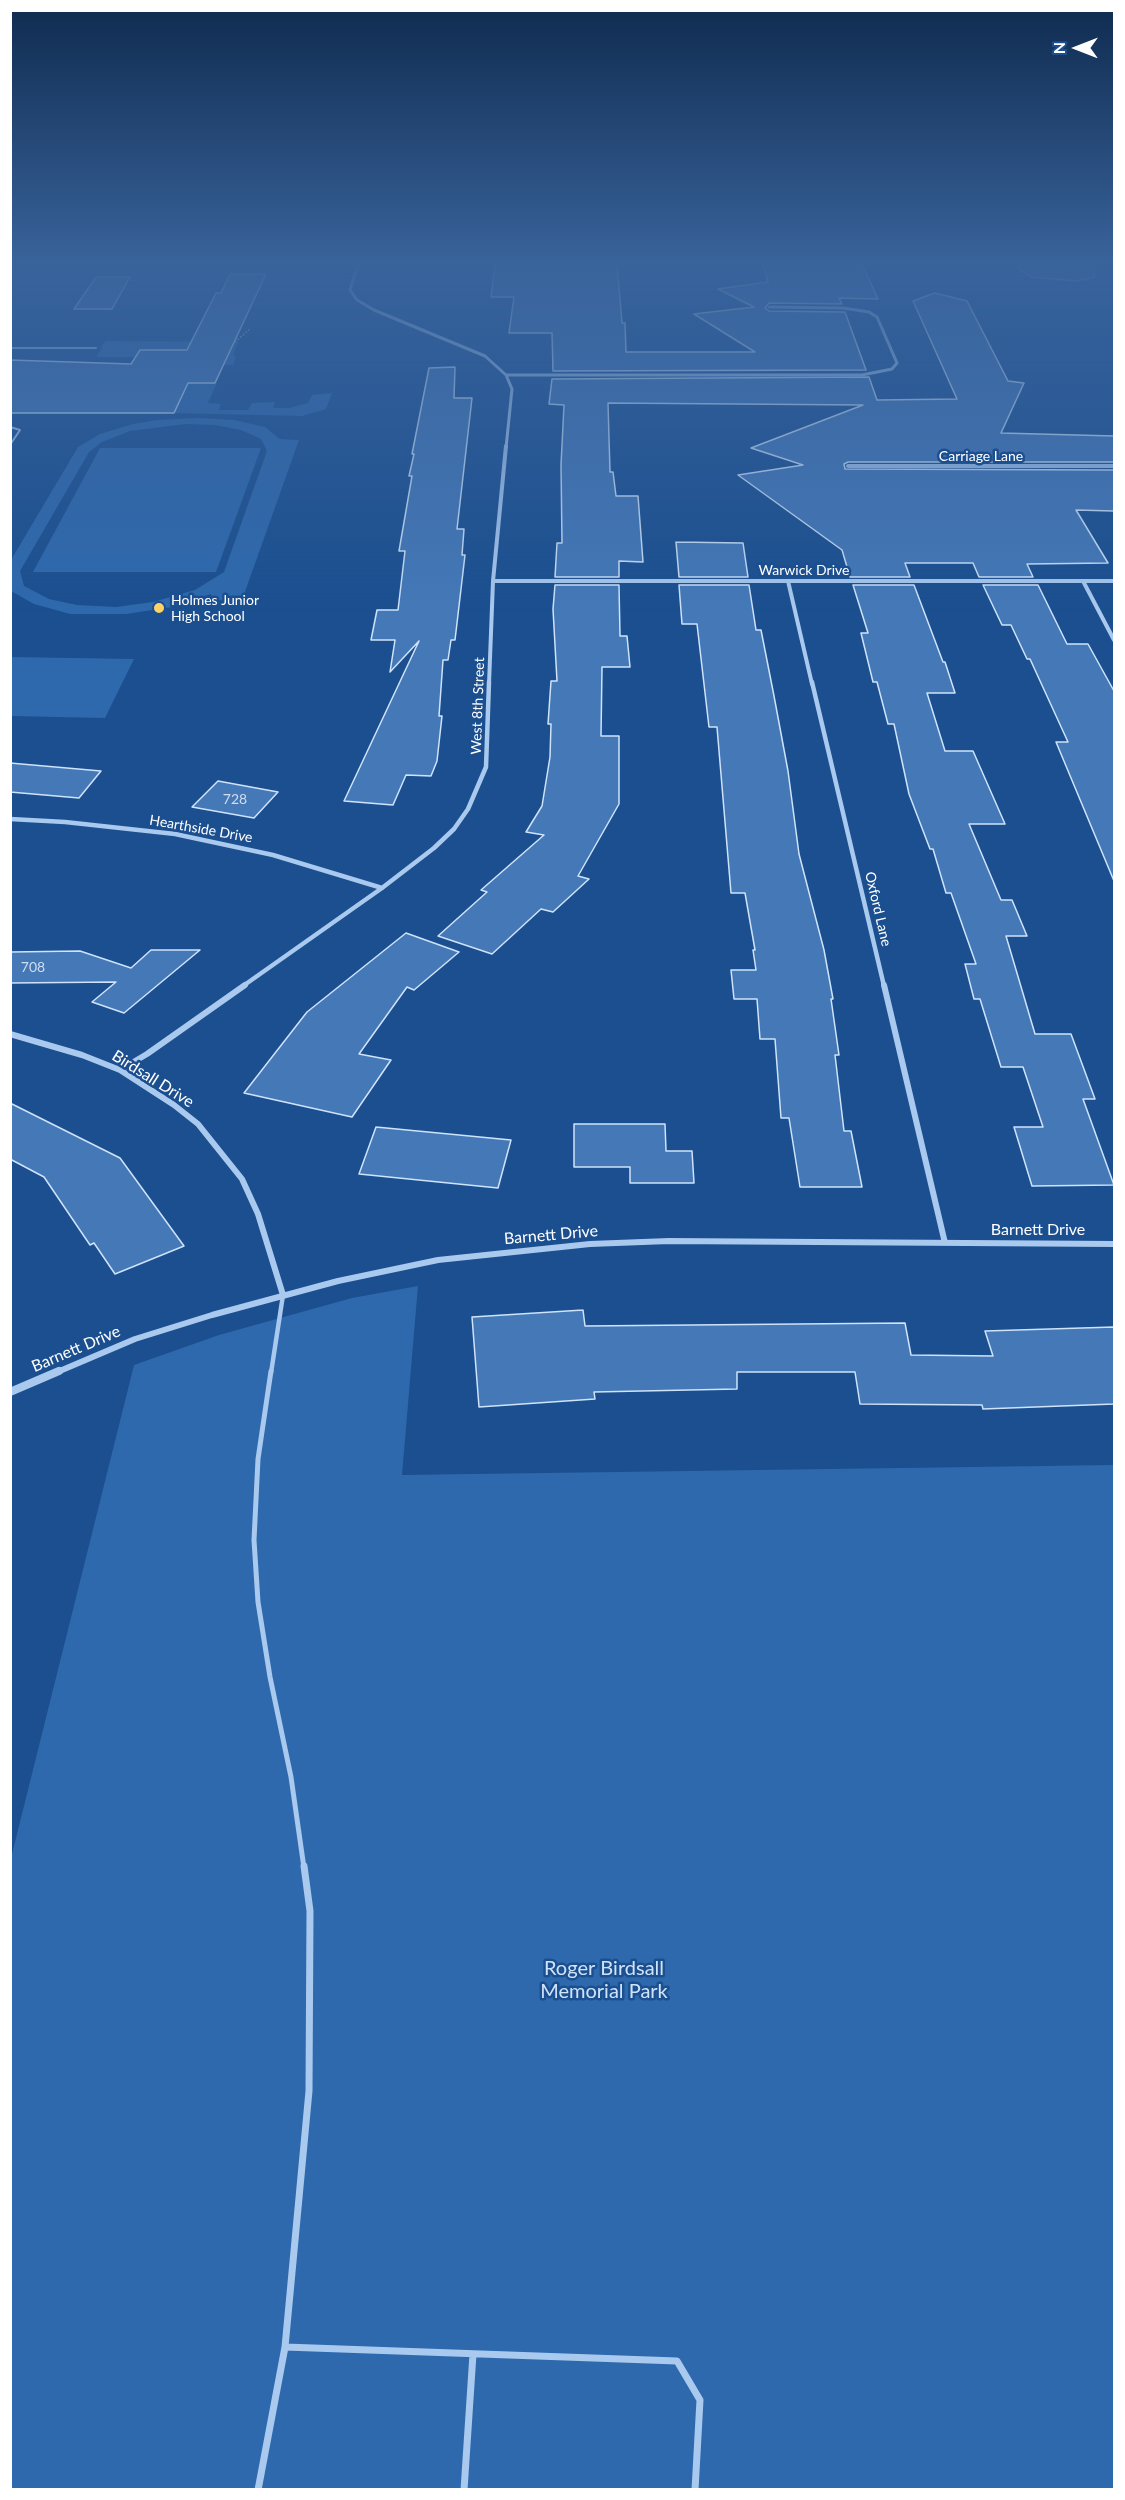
<!DOCTYPE html>
<style>
body{margin:0}
#map{position:relative;width:1125px;height:2500px;overflow:hidden;background:#1b4f8f;font-family:Lato,sans-serif}
canvas{display:block}
.frame{position:absolute;inset:0;border:12px solid #fff;pointer-events:none}
.north{position:absolute;left:1047px;top:18px;width:60px;height:60px;-webkit-text-stroke:4px #1b4f8f;paint-order:stroke;rotate:270deg;font-size:16px;font-weight:700;line-height:24px;text-align:center;color:#fff}
.north::after{content:'';display:block;margin:auto;width:21px;height:27px;background:#fff;clip-path:polygon(50% 0,100% 100%,50% 72%,0 100%)}
</style>
<div id="map">
<canvas width="1125" height="2500"></canvas>
<div class="frame"></div>
<div class="north">N</div>
</div>
<script>
const ctx = document.querySelector('canvas').getContext('2d');
ctx.lineJoin = 'round';
function fillPath(path, color) { ctx.fillStyle = color; ctx.fill(path, 'evenodd'); }
const toPath = rows => new Path2D(rows.map(r => 'M' + r).join(''));
function trace(path, color, width, dash) { ctx.strokeStyle = color; ctx.lineWidth = width; ctx.lineCap = dash ? 'butt' : 'round'; ctx.setLineDash(dash || []); ctx.stroke(path); }
function label(font, color, halo, rows, align = 'center') {
  ctx.font = font + ' Lato,sans-serif'; ctx.lineWidth = 5; ctx.setLineDash([]); ctx.textBaseline = 'middle'; ctx.strokeStyle = halo; ctx.fillStyle = color; for (const [text, x, y, turn = 0] of rows) {
    ctx.save(); ctx.translate(x, y); ctx.rotate((+turn || 0) * Math.PI / 180); ctx.textAlign = isNaN(turn) ? turn : align; if (halo) ctx.strokeText(text, 0, 0); ctx.fillText(text, 0, 0); ctx.restore();
  }
}
const green = toPath([
 [106,341,238,342,233,355,236,356,233,365,198,365,201,357,96,357,102,348,101,346],
 [188,383,217,383,208,403,221,404,219,410,248,410,252,403,275,402,273,408,289,408,308,403,312,395,332,393,326,409,302,416,174,413],
 [199,418,234,420,265,427,280,439,299,440,242,600,213,600,211,594,172,607,126,614,70,614,34,604,11,591,11,560,78,447,100,434,133,424,157,420],
 [186,424,215,425,241,430,261,439,267,451,224,572,195,590,153,602,116,607,77,605,49,599,24,586,20,571,89,452,102,442,130,431],
 [100,448,261,448,216,572,33,572],
 [11,657,134,659,105,718,11,716],
 [418,1286,402,1475,1114,1465,1114,2489,11,2490,11,1858,134,1365,219,1335,352,1298]
]);
const water = toPath([
 [1018,262,1091,263,1095,277,1076,281,1032,277,1019,270,1018,262]
]);
const building = toPath([
 [617,262,622,323,625,323,626,352,755,352,694,314,754,307,718,289,768,282,762,262,861,262,878,299,839,298,842,304,769,303,765,308,769,311,845,312,866,370,553,371,552,333,509,333,514,297,491,297,495,263,617,262],
 [230,274,266,274,215,383,188,383,174,413,10,413,10,360,131,364,140,350,187,350,216,293,221,293,230,274],
 [96,277,130,277,112,309,74,309,96,277],
 [935,293,967,301,1008,381,1024,383,1001,433,1114,436,1114,462,848,462,844,464,845,469,1114,470,1114,511,1076,510,1108,563,1027,564,1033,577,979,577,973,563,905,563,910,577,850,577,842,550,738,475,803,465,751,448,863,405,608,403,610,472,613,472,616,496,638,496,643,562,619,561,619,577,555,577,557,543,562,543,561,465,564,405,549,404,552,379,869,377,877,400,957,399,913,301,935,293],
 [455,367,454,398,472,398,457,529,464,529,462,555,465,555,455,640,451,640,448,660,443,660,439,716,442,716,437,761,431,776,406,775,393,805,344,801,419,641,390,672,395,640,371,640,377,610,398,610,405,551,399,551,412,476,409,476,414,454,412,454,429,368,455,367],
 [676,542,743,543,748,577,679,577,676,542],
 [555,585,619,585,620,636,627,636,630,667,602,667,601,736,619,736,619,804,578,876,589,879,553,912,541,909,492,954,438,936,487,892,481,890,544,835,526,832,542,806,550,757,551,724,548,724,551,681,557,681,553,609,555,585],
 [679,585,749,585,756,630,761,630,774,696,788,771,799,854,824,950,833,999,831,999,839,1055,835,1055,844,1131,851,1131,862,1187,800,1187,789,1118,781,1118,775,1039,760,1039,757,999,734,999,731,970,756,970,753,950,755,950,745,893,731,893,717,727,709,727,697,624,682,624,679,585],
 [853,585,914,585,943,662,945,662,955,693,927,693,945,751,973,751,1005,824,969,824,1001,900,1012,900,1027,936,1006,936,1035,1034,1071,1034,1095,1099,1083,1099,1114,1185,1032,1186,1014,1127,1043,1127,1023,1067,1001,1067,980,999,974,999,965,964,976,964,951,893,946,893,933,849,930,849,909,794,894,724,888,724,877,682,873,682,861,633,868,633,853,585],
 [983,585,1038,585,1067,644,1088,644,1114,691,1114,881,1056,742,1068,742,1030,659,1027,659,1011,625,1002,625,983,585],
 [10,763,101,771,79,798,10,792,10,763],
 [218,781,278,792,254,818,192,807,218,781],
 [406,933,459,952,414,990,407,987,359,1054,391,1060,352,1117,244,1093,307,1012,406,933],
 [151,950,200,950,124,1013,92,1002,116,982,10,983,10,952,80,951,131,968,151,950],
 [10,1103,120,1158,184,1246,115,1274,94,1243,90,1245,44,1177,10,1159,10,1103],
 [574,1124,665,1124,666,1151,692,1151,694,1183,630,1183,630,1167,574,1167,574,1124],
 [376,1127,511,1140,498,1188,359,1174,376,1127],
 [583,1310,585,1326,905,1323,911,1355,993,1356,985,1331,1114,1327,1114,1404,983,1409,982,1405,860,1404,855,1372,737,1372,737,1389,594,1392,595,1399,479,1407,472,1317,583,1310]
]);
const path = toPath([
 [235,342,251,328]
]);
const laneFar3 = toPath([
 [10,348,96,348],
 [10,427,20,430,10,445]
]);
const laneFar2 = toPath([
 [271,1373,283,1295]
]);
const laneFar1 = toPath([
 [271,1371,258,1459,254,1540,258,1602,270,1677,291,1777,304,1868]
]);
const lane = toPath([
 [285,2347,677,2361,700,2400,695,2490],
 [258,2490,285,2347,309,2091,310,1911,304,1866],
 [464,2490,473,2354]
]);
const streetFar4 = toPath([
 [359,262,350,290,357,300,374,310,485,356,506,375,512,389,506,448],
 [506,375,862,375,892,369,897,363,877,317,869,312,843,308,769,307]
]);
const streetFar3 = toPath([
 [848,466,1114,466],
 [493,581,1114,581],
 [788,581,812,684],
 [1083,581,1114,640],
 [489,684,493,581,506,446]
]);
const streetFar2 = toPath([
 [812,682,884,986],
 [10,819,65,822,175,834,273,855,382,888],
 [243,986,382,888,434,848,454,829,468,809,486,767,489,682]
]);
const streetFar1 = toPath([
 [884,985,945,1243],
 [10,1034,82,1055,120,1070,174,1105,198,1124,242,1179,258,1214,283,1295],
 [120,1070,147,1054,245,985],
 [55,1373,135,1339,212,1315,338,1281,438,1260,590,1244,669,1241,1114,1244]
]);
const street = toPath([
 [10,1392,59,1371]
]);
const markers = [
 [159,608,6,"#ffd166"]
];
const farStreetnames = [
 ["Carriage Lane",981,456],
 ["Warwick Drive",804,570],
 ["West 8th Street",478,706,-88],
 ["Hearthside Drive",201,829,10],
 ["Oxford Lane",878,909,77]
];
const farPoinames = [
 ["Holmes Junior",171,600],
 ["High School",171,616]
];
const numberNames = [
 ["728",235,799],
 ["708",33,967]
];
const streetNames = [
 ["Birdsall Drive",153,1079,32],
 ["Barnett Drive",1038,1230],
 ["Barnett Drive",551,1235,-5],
 ["Barnett Drive",76,1349,-23]
];
const nearParknames = [
 ["Roger Birdsall",604,1969],
 ["Memorial Park",604,1992]
];
fillPath(green, '#2e69ad');
fillPath(water, '#3c6290');
trace(water, '#9cc4f0', 1.5);
fillPath(building, '#4478b7');
trace(building, '#cfe3fa', 1.5);
trace(path, '#a9c9ee', 1.5, [1.5, 2]);
trace(laneFar3, '#a9c9ee', 2);
trace(laneFar2, '#a9c9ee', 4.5);
trace(laneFar1, '#a9c9ee', 5);
trace(lane, '#a9c9ee', 7);
trace(streetFar4, '#a9c9ee', 3);
trace(streetFar3, '#a9c9ee', 4);
trace(streetFar2, '#a9c9ee', 4.5);
trace(streetFar1, '#a9c9ee', 6);
trace(street, '#a9c9ee', 8);
const sky = ctx.createLinearGradient(0, 0, 0, 612);
sky.addColorStop(0, '#0f2b4f');
sky.addColorStop(0.43, '#39639b');
sky.addColorStop(1, '#39639b00');
ctx.fillStyle = sky;
ctx.fillRect(0, 0, 1125, 612);
for (const [x, y, r, color] of markers) { const dot = new Path2D(); dot.arc(x, y, r, 0, 2 * Math.PI); ctx.fillStyle = color; ctx.fill(dot); trace(dot, '#1b4f8f', 2); }
label('14px', '#fff', '#1b4f8f', farStreetnames);
label('14px', '#fff', '#1b4f8f', farPoinames, 'left');
label('14px', '#d0dded', null, numberNames);
label('16px', '#fff', '#1b4f8f', streetNames);
label('20px', '#cfe3fa', '#1b4f8f', nearParknames);
</script>
